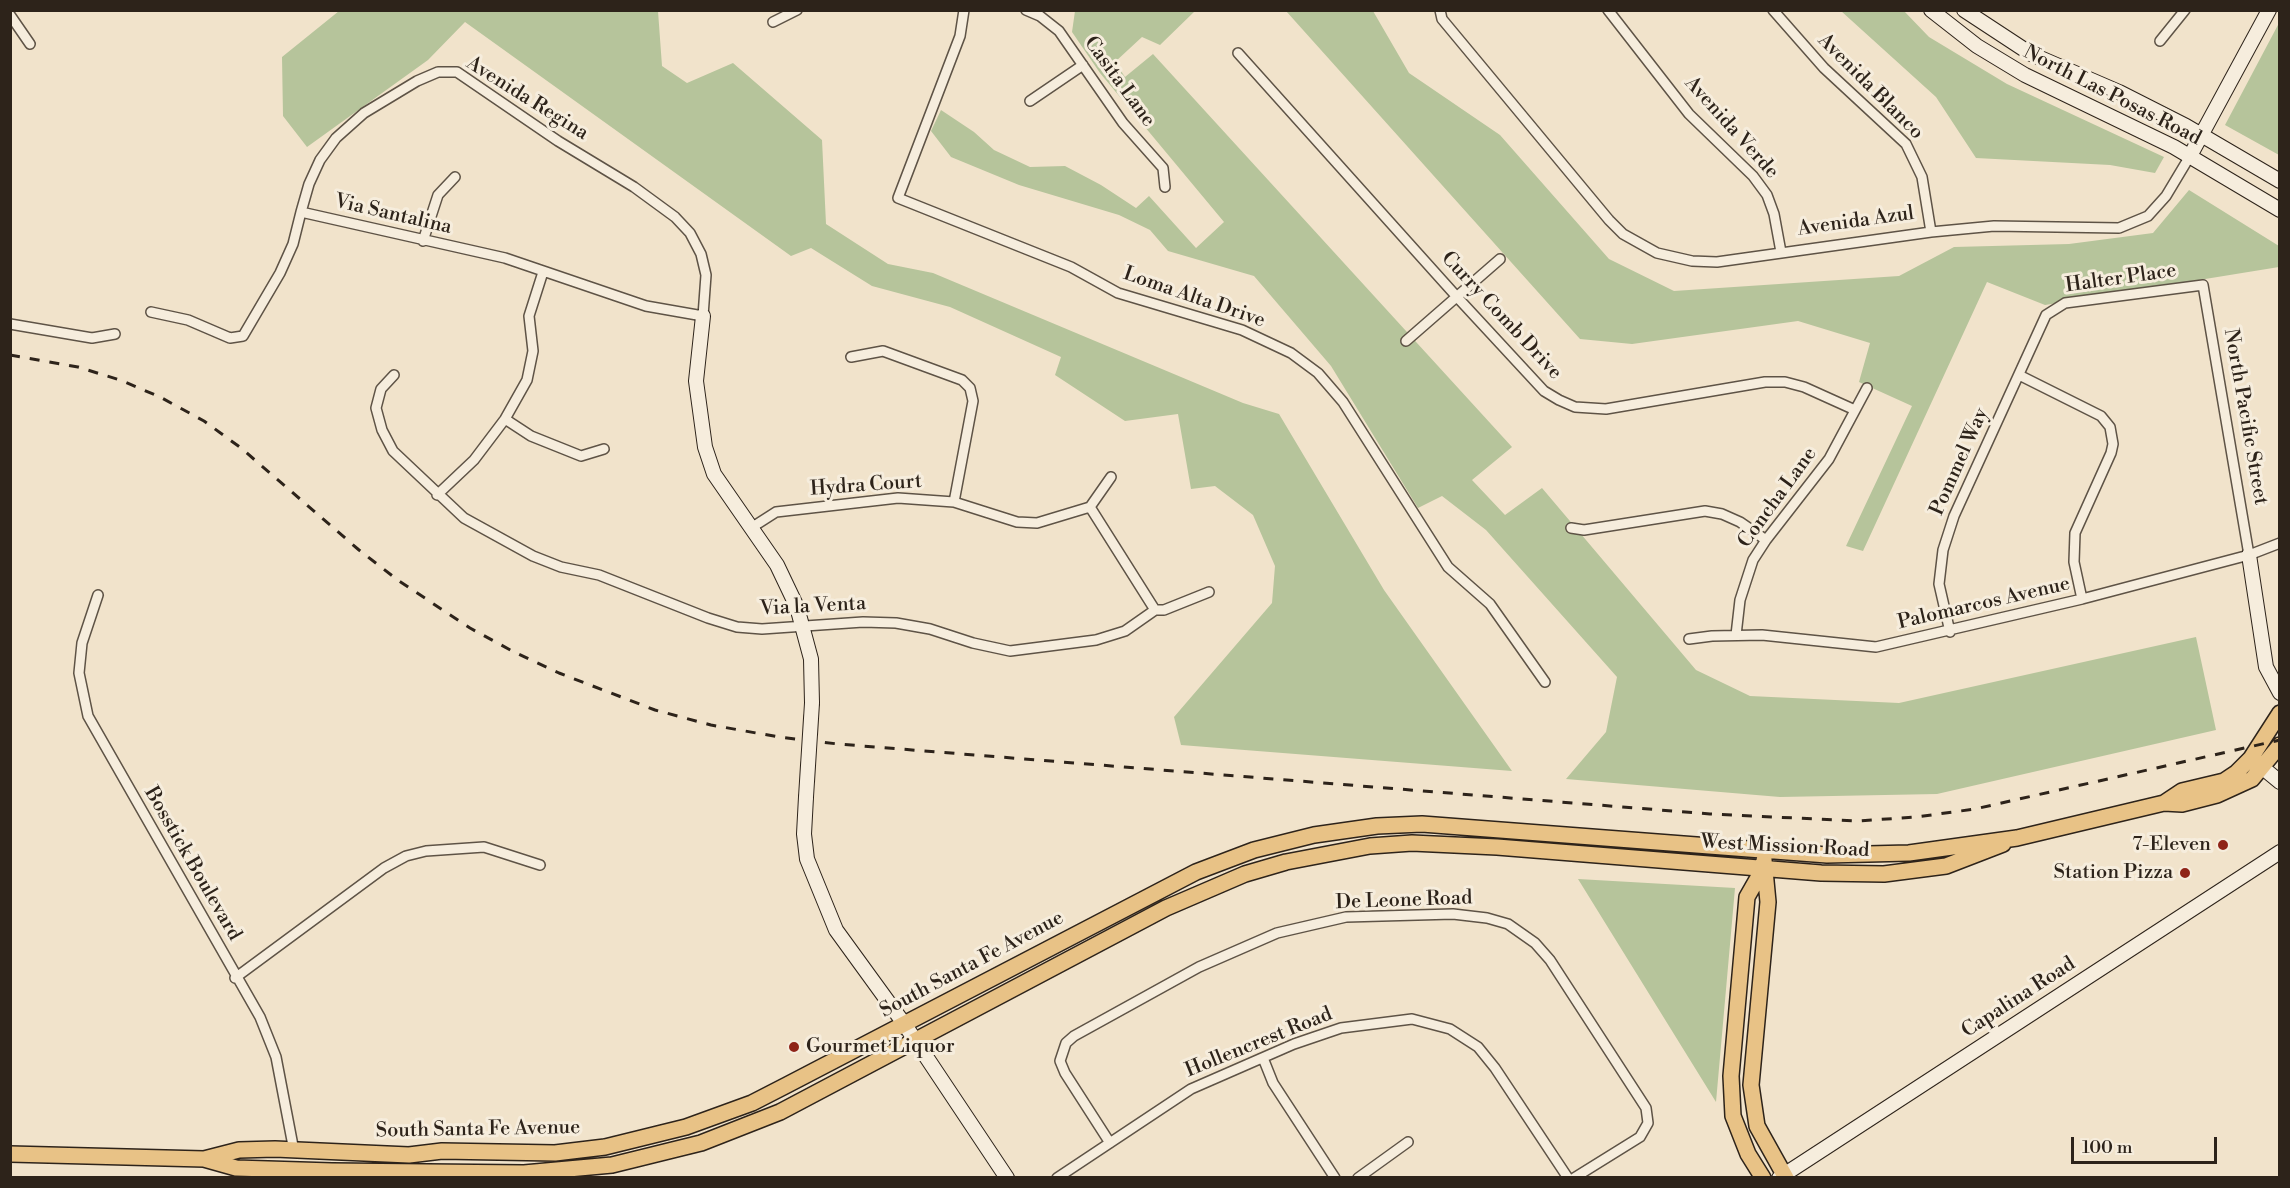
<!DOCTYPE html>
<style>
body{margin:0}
#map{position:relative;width:2290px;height:1188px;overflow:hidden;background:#f1e3cb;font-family:"Libre Bodoni",serif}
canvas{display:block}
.frame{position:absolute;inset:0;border:12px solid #2d231a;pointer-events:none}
.scale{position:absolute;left:2071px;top:1137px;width:146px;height:27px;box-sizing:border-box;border:3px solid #2d231a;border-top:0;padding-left:8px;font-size:18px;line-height:21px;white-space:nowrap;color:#2d231a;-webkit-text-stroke:4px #f6eddd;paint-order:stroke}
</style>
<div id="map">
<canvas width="2290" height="1188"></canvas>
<div class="frame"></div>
<div class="scale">100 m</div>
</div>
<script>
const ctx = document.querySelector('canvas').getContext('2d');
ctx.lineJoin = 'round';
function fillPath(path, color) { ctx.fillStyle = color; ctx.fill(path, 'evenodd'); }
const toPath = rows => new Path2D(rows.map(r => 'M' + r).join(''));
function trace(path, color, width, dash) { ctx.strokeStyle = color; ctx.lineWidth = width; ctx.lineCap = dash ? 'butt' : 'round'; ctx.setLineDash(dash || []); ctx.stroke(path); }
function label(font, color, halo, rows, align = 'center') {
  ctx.font = font + ' "Libre Bodoni",serif'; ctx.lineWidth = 6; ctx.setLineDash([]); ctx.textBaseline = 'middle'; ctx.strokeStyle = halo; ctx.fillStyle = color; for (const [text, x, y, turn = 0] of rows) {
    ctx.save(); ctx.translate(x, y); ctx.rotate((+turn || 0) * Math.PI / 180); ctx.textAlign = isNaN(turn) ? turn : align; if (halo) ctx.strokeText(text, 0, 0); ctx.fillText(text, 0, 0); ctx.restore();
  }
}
const green = toPath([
 [339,11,658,11,662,66,687,83,733,63,822,140,826,224,888,264,933,273,1243,403,1279,414,1384,590,1512,771,1181,745,1174,717,1272,603,1275,566,1253,515,1215,486,1191,489,1178,414,1125,421,1055,375,1061,357,950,307,872,286,811,248,791,256,465,22,428,60,307,147,283,116,282,57],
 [1075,11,1195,11,1160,45,1142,37,1115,62,1125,77,1153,54,1512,447,1472,480,1505,515,1542,488,1696,670,1750,696,1899,703,2196,637,2216,730,1937,794,1780,797,1566,779,1606,732,1617,677,1486,530,1442,496,1418,508,1331,366,1254,276,1168,251,1150,230,1119,215,1019,185,951,157,931,131,941,110,974,132,994,150,1030,167,1065,166,1101,185,1136,208,1149,196,1196,248,1224,222,1100,73,1072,32],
 [1286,11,1373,11,1409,73,1500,135,1609,259,1674,291,1899,276,1954,247,2069,244,2153,233,2189,190,2279,246,2279,267,2045,305,1987,282,1863,551,1846,546,1912,406,1859,382,1870,343,1798,321,1632,344,1580,339],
 [1841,11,1904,11,1929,37,2007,84,2164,157,2155,173,2110,165,1976,158,1936,97],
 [2279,23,2279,155,2225,125],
 [1578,879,1735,888,1716,1102]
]);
const street = toPath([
 [964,10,960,36,898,198,1071,267,1118,293,1242,330,1291,353,1318,373,1343,402,1448,567,1490,604,1545,682],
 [1026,10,1040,16,1059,31,1123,123,1163,168,1165,187],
 [1440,10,1442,19,1609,220,1623,234,1657,253,1692,261,1717,262,1931,232,1994,226,2119,228,2148,216,2166,196,2190,156],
 [1608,10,1689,114,1753,176,1767,195,1774,214,1781,252],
 [1773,10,1824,68,1906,144,1922,177,1931,232],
 [10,15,30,44],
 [773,22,797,10],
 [2160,41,2185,10],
 [1238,53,1457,297,1544,391,1559,400,1575,407,1606,409,1765,382,1785,382,1804,387,1855,410],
 [1030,101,1083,65],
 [423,241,438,195,455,177],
 [151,312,188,320,230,338,243,336,280,273,293,244,301,212,309,184,320,160,336,138,364,113,417,81,438,72,457,72,558,141,634,187,675,217,690,233,701,254,706,275,703,316,646,306,505,258,301,212],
 [10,324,92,338,115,334],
 [1406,341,1500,259],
 [851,357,883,351,962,380,970,388,973,401,954,502],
 [394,375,381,389,376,408,382,430,393,451,464,518,533,556,561,567,599,575,708,618,737,627,762,629,863,622,896,623,930,629,973,643,1010,651,1096,640,1125,631,1155,610,1164,610,1209,592],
 [2019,375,2101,416,2110,427,2113,444,2111,453,2075,533,2074,562,2082,599],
 [505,419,531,436,581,456,604,449],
 [437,495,474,460,505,419,527,380,533,351,529,316,543,272],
 [1090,507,1155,610],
 [751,528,776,512,898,498,954,502,1017,522,1037,523,1090,507,1111,477],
 [1571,528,1584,530,1705,511,1722,514,1740,522,1766,540],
 [98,595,82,643,79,673,88,716,260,1017,276,1057,294,1151],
 [1950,632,1939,584,1943,550,1954,516,2046,315,2065,303,2203,285,2249,555],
 [1736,635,1740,600,1753,560,1766,540,1829,459,1867,388],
 [1689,639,1712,636,1762,635,1876,647,2082,599,2249,555,2280,543],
 [235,978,384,868,406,856,426,851,484,847,540,865],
 [1263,1058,1273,1083,1335,1178],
 [1110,1143,1065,1073,1060,1061,1066,1043,1074,1036,1199,967,1277,933,1346,917,1453,914,1487,918,1508,924,1535,943,1550,960,1646,1108,1648,1123,1640,1137,1574,1178],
 [1057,1178,1191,1089,1294,1044,1341,1028,1412,1019,1450,1029,1478,1047,1495,1068,1568,1178],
 [1358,1178,1408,1142]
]);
const secondary = toPath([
 [1931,10,1977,46,2025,75,2174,147,2280,210],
 [1964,10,2031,54,2119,92,2186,126,2280,181],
 [2190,156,2269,10],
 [703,316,696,381,705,447,714,474,777,565,797,607,811,659,812,703],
 [2249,555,2266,667,2280,693],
 [2263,768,2280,782],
 [806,797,804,834,807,859,836,930,905,1025,1007,1178],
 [1779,1178,2280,852]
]);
const primary = toPath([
 [2164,803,2182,791,2224,781,2236,773,2251,758,2280,713],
 [1764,860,1768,902,1751,1085,1757,1126,1786,1178],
 [10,1154,204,1159,236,1168,332,1171,524,1173,612,1165,701,1143,780,1112,1166,908,1245,874,1286,862,1370,846,1412,843,1497,847,1821,873,1884,874,1946,866,2003,844],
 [204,1159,239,1150,275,1149,409,1155,442,1151,555,1153,605,1147,686,1127,752,1103,787,1085,1196,872,1254,850,1314,835,1377,826,1422,824,1827,855,1909,853,2017,838,2164,803,2182,804,2217,795,2252,779,2280,745],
 [1763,1178,1748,1154,1733,1116,1731,1076,1747,897,1763,869]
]);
const rail = toPath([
 [10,355,78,367,120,380,160,397,204,421,241,448,359,550,399,581,470,628,514,652,559,673,655,710,711,725,779,737,838,744,1710,814,1858,821,1916,817,1975,809,2280,740]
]);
const secondaryBridge = toPath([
 [806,797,812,703]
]);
const markers = [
 [2223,845,6,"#8f2418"],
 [2185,873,6,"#8f2418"],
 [794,1047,6,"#8f2418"]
];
const streetNames = [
 ["Casita Lane",1119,82,54],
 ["Avenida Blanco",1870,87,45],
 ["North Las Posas Road",2112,96,27],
 ["Avenida Regina",527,99,32],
 ["Avenida Verde",1731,128,48],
 ["Via Santalina",393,215,13],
 ["Avenida Azul",1856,222,-8],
 ["Halter Place",2121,279,-8],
 ["Loma Alta Drive",1194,298,19],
 ["Curry Comb Drive",1501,316,47],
 ["North Pacific Street",2245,417,80],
 ["Pommel Way",1960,462,-66],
 ["Hydra Court",866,486,-4],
 ["Concha Lane",1778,498,-54],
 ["Palomarcos Avenue",1984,604,-13],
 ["Via la Venta",813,607,-3],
 ["West Mission Road",1785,847,3],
 ["Bosstick Boulevard",192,864,60],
 ["De Leone Road",1404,901,-2],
 ["South Santa Fe Avenue",972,965,-28],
 ["Capalina Road",2019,998,-33],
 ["Hollencrest Road",1259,1043,-22],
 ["South Santa Fe Avenue",478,1130,-1]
];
const poiNames = [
 ["7-Eleven",2211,845],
 ["Station Pizza",2173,873],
 ["Gourmet Liquor",806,1047,"left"]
];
fillPath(green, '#b6c49b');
trace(street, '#5e5346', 12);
trace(secondary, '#2d231a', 16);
trace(primary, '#2d231a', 18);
trace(street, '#f6eddd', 9);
trace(secondary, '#f6eddd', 14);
trace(primary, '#e8c286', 15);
trace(rail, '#2d231a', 3, [10, 10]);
trace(secondaryBridge, '#2d231a', 16, []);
trace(secondaryBridge, '#f6eddd', 14);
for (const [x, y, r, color] of markers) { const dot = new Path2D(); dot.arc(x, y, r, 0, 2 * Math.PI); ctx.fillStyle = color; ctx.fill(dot); trace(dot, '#f6eddd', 2); }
label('20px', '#2d231a', '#f6eddd', streetNames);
label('20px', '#2d231a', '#f6eddd', poiNames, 'right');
</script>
